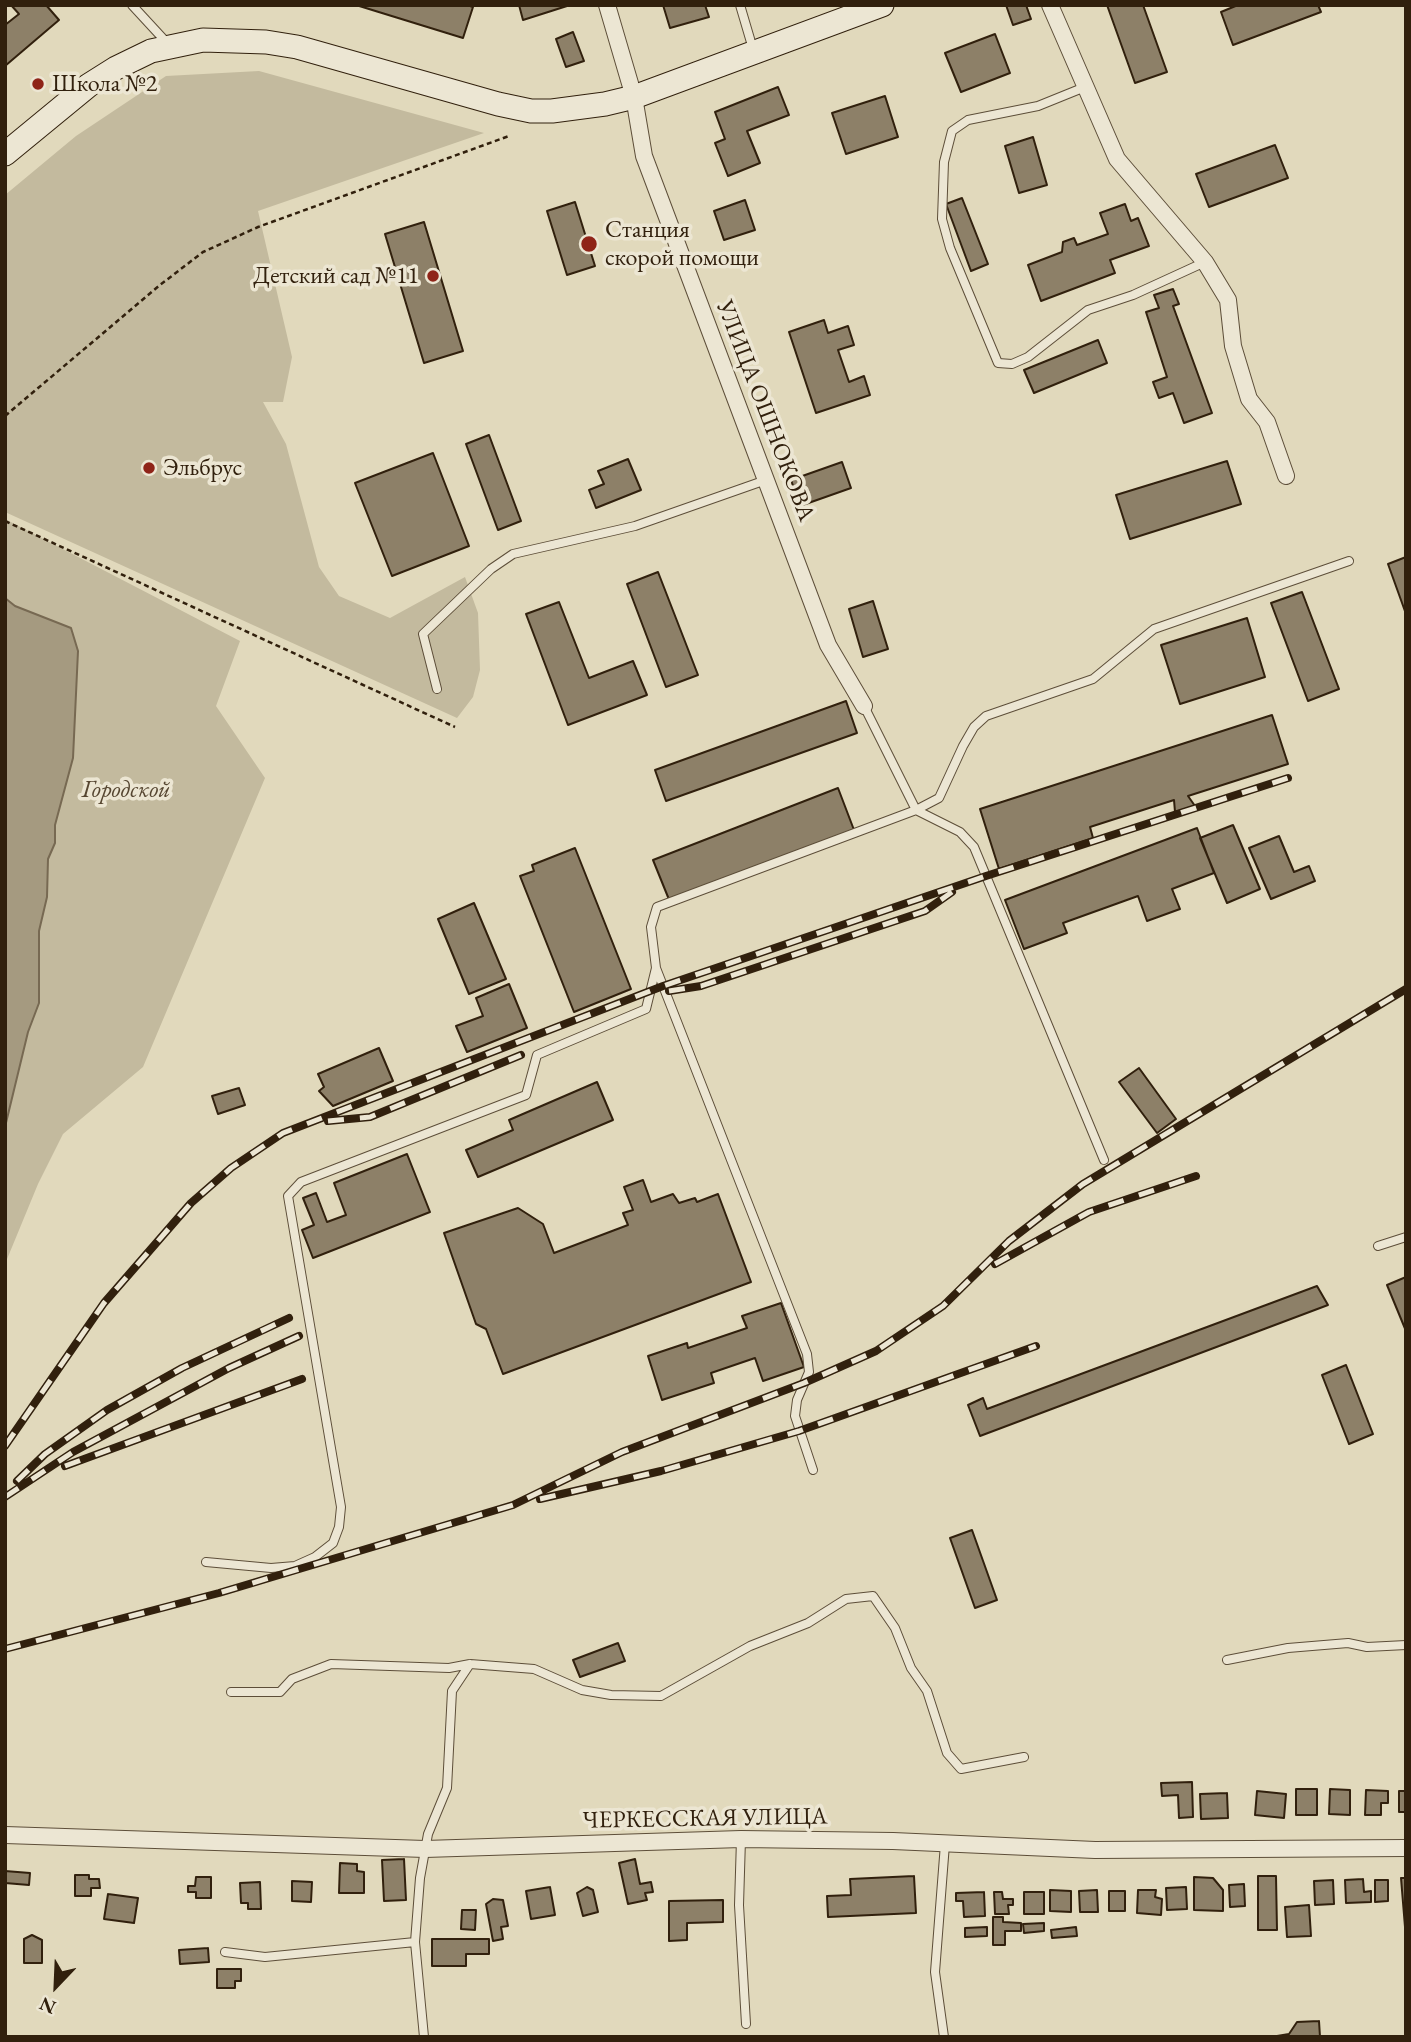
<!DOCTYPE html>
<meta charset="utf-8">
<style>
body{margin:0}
#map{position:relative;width:1411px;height:2042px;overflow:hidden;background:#e1d9bc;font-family:"EB Garamond",serif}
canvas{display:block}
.frame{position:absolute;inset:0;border:7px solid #31200d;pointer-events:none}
.north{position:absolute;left:21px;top:1951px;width:70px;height:70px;-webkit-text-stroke:5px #ece6d3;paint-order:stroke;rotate:203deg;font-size:19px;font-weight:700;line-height:28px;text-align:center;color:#31200d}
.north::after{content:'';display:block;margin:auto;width:24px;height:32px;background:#31200d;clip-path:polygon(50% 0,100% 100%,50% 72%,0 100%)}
</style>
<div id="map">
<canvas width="1411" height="2042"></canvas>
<div class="frame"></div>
<div class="north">N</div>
</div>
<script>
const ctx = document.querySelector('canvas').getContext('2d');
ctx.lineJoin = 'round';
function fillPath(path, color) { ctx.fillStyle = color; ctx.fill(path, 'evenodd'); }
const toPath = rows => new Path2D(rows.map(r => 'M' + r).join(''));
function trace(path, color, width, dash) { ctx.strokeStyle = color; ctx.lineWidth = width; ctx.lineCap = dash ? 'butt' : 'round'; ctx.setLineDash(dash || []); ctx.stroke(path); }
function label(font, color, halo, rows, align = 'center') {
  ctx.font = font + ' "EB Garamond",serif'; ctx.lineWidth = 7; ctx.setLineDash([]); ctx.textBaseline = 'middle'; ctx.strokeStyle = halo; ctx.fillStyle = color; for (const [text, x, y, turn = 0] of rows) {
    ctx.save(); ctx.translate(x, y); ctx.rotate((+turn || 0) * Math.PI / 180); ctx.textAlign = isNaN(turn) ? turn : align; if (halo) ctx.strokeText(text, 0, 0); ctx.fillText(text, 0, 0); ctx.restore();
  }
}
const green = toPath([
 [259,71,484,133,258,211,292,357,283,402,263,402,286,444,319,567,339,596,390,618,465,577,478,613,480,670,473,697,457,718,5,512,5,195,76,136,166,76],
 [5,519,240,641,216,706,265,778,143,1067,63,1134,38,1184,5,1264]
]);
const water = toPath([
 [5,598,15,606,71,628,78,651,73,758,55,825,55,843,48,859,47,897,39,931,39,1003,28,1032,5,1127,5,598]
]);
const building = toPath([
 [11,5,46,5,59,20,5,66,5,25,19,14,11,5],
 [356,5,467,5,473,7,463,38,356,5],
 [519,5,567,5,567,6,523,20,519,5],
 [663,5,705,5,709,17,670,28,663,5],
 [1006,5,1026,5,1031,19,1013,25,1006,5],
 [1107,5,1143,5,1167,72,1135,83,1107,5],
 [1238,5,1318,5,1321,12,1233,45,1221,12,1238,5],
 [573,32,584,61,566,67,556,39,573,32],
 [995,34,1010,73,961,92,945,53,995,34],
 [778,87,789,115,747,131,760,163,728,176,715,143,725,139,715,112,778,87],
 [885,96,898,137,846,154,832,113,885,96],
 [1033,137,1047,185,1019,193,1005,146,1033,137],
 [1275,145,1288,178,1209,207,1196,174,1275,145],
 [962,198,988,264,971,271,946,204,962,198],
 [745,200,755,230,724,240,714,211,745,200],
 [575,202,595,266,567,275,547,211,575,202],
 [1125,204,1131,221,1138,218,1149,246,1110,260,1115,273,1041,301,1028,265,1062,252,1063,242,1074,238,1077,245,1108,234,1100,213,1125,204],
 [424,222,463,351,424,363,385,234,424,222],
 [1173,289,1179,304,1173,306,1212,413,1184,423,1173,393,1159,398,1153,382,1167,377,1146,312,1159,308,1154,295,1173,289],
 [824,320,828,333,848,326,854,345,838,350,849,382,864,376,870,395,816,413,789,332,824,320],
 [1098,340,1107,363,1034,393,1024,370,1098,340],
 [489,435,521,521,498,530,466,444,489,435],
 [433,453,469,546,392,576,355,483,433,453],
 [628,459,641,490,596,508,589,490,604,484,598,471,628,459],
 [1227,461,1241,504,1130,539,1116,495,1227,461],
 [842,462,851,488,800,506,791,480,842,462],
 [1406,557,1406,614,1388,564,1406,557],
 [658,572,698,675,666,687,627,584,658,572],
 [1302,592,1339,689,1308,701,1271,603,1302,592],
 [873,601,888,649,863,657,849,609,873,601],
 [559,602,589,678,633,661,647,695,568,725,526,614,559,602],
 [1247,618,1265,677,1180,704,1161,645,1247,618],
 [846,701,857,733,666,801,655,770,846,701],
 [1272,715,1288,764,1188,796,1195,806,1175,812,1174,800,1090,827,1093,838,999,869,980,809,1272,715],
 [838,788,854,830,670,902,653,860,838,788],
 [1233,825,1260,889,1227,903,1200,838,1233,825],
 [1197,828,1214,873,1172,889,1180,909,1147,921,1138,896,1063,923,1067,933,1024,949,1005,900,1197,828],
 [1279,836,1294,872,1309,866,1315,881,1271,899,1249,848,1279,836],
 [575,848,631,989,574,1012,520,876,534,871,532,865,575,848],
 [474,903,506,979,469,994,438,919,474,903],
 [509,984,527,1028,467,1052,456,1026,483,1016,476,998,509,984],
 [379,1048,393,1081,333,1106,319,1091,324,1087,318,1074,379,1048],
 [1139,1068,1176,1119,1157,1133,1119,1082,1139,1068],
 [597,1082,613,1120,478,1177,466,1150,513,1130,509,1120,597,1082],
 [239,1088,245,1105,218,1114,212,1096,239,1088],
 [407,1154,430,1212,313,1258,302,1230,314,1225,303,1198,316,1193,327,1222,346,1215,334,1183,407,1154],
 [643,1180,651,1202,673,1194,679,1203,695,1198,697,1202,718,1194,751,1282,503,1374,486,1329,476,1324,444,1233,518,1208,543,1224,554,1253,628,1225,623,1213,633,1210,624,1187,643,1180],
 [1406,1277,1406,1331,1387,1285,1406,1277],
 [1317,1286,1328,1305,980,1436,968,1405,983,1398,987,1409,1317,1286],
 [781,1303,804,1367,763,1381,755,1358,711,1373,714,1383,662,1400,648,1356,687,1343,688,1348,747,1328,742,1316,781,1303],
 [1346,1365,1373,1434,1349,1444,1322,1375,1346,1365],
 [972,1530,997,1600,975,1608,950,1538,972,1530],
 [618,1643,625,1661,580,1677,573,1660,618,1643],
 [1192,1782,1193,1817,1179,1818,1178,1795,1162,1796,1161,1783,1192,1782],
 [1296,1789,1317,1789,1317,1815,1296,1815,1296,1789],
 [1330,1789,1350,1790,1350,1815,1329,1814,1330,1789],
 [1366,1790,1388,1791,1388,1803,1381,1803,1381,1815,1365,1815,1366,1790],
 [1257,1791,1286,1794,1284,1818,1255,1815,1257,1791],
 [1399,1791,1406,1791,1406,1812,1399,1812,1399,1791],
 [1227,1793,1228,1818,1201,1819,1200,1794,1227,1793],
 [404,1859,406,1900,384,1901,382,1860,404,1859],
 [635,1859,640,1884,651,1882,653,1892,645,1893,647,1900,628,1904,619,1863,635,1859],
 [340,1863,357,1864,357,1871,364,1872,364,1893,339,1893,340,1863],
 [5,1871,30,1873,29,1885,5,1883,5,1871],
 [75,1875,89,1875,89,1879,99,1879,100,1888,91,1888,91,1896,75,1896,75,1875],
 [914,1876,916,1913,828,1917,827,1896,851,1895,850,1879,914,1876],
 [1258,1876,1276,1876,1277,1930,1258,1930,1258,1876],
 [196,1877,211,1877,211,1898,196,1898,196,1892,188,1892,188,1886,195,1886,196,1877],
 [1194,1877,1213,1878,1223,1890,1223,1911,1194,1910,1194,1877],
 [1401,1878,1406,1878,1406,1927,1405,1927,1401,1878],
 [1363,1879,1364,1892,1371,1891,1371,1902,1346,1903,1345,1880,1363,1879],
 [1333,1880,1334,1904,1315,1905,1314,1881,1333,1880],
 [1375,1880,1388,1880,1388,1901,1375,1902,1375,1880],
 [292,1881,312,1882,311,1902,292,1901,292,1881],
 [260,1882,261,1909,248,1909,248,1903,241,1903,240,1883,260,1882],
 [1244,1884,1245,1906,1230,1907,1229,1885,1244,1884],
 [550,1887,555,1915,531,1919,526,1891,550,1887],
 [587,1887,593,1890,598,1912,583,1916,577,1893,587,1887],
 [1186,1887,1187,1909,1167,1910,1166,1888,1186,1887],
 [1050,1890,1071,1891,1071,1912,1050,1911,1050,1890],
 [1097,1890,1098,1912,1080,1912,1079,1891,1097,1890],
 [1138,1890,1156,1890,1155,1897,1162,1899,1161,1915,1137,1913,1138,1890],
 [1109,1891,1125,1891,1125,1911,1109,1911,1109,1891],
 [984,1892,985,1916,964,1917,963,1901,956,1901,956,1893,984,1892],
 [994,1892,1002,1892,1003,1899,1013,1899,1013,1905,1008,1905,1009,1914,995,1914,994,1892],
 [1024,1892,1044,1892,1044,1914,1024,1914,1024,1892],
 [108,1894,138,1898,134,1923,104,1919,108,1894],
 [493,1899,503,1900,508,1926,501,1927,503,1939,493,1941,486,1904,493,1899],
 [723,1900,723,1922,687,1923,687,1940,669,1941,669,1901,723,1900],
 [1309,1905,1311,1936,1287,1937,1285,1907,1309,1905],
 [462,1910,476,1910,475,1930,461,1929,462,1910],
 [993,1917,1003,1917,1003,1922,1021,1923,1021,1931,1005,1931,1005,1945,993,1945,993,1917],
 [1044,1923,1044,1931,1024,1933,1023,1924,1044,1923],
 [987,1927,987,1936,965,1937,965,1928,987,1927],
 [1076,1927,1077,1936,1052,1938,1051,1930,1076,1927],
 [32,1935,42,1940,42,1963,24,1963,24,1939,32,1935],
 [432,1939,489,1939,489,1954,466,1954,466,1966,432,1966,432,1939],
 [208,1948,209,1962,180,1964,179,1950,208,1948],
 [217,1969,241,1969,241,1981,235,1981,235,1988,217,1988,217,1969],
 [1319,2021,1320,2037,1271,2037,1289,2034,1297,2022,1319,2021]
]);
const path = toPath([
 [5,416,160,285,203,252,258,227,509,136],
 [5,521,455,727]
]);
const lane = toPath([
 [132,5,168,44],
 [740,5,753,49],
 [1085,87,1038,106,968,120,952,131,944,162,942,219,950,248,998,363,1012,364,1028,357,1088,310,1133,295,1205,262],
 [437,689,423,634,491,569,513,554,635,526,766,480],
 [656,968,807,1354,809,1372,797,1400,795,1416,813,1470],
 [1104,1160,974,847,960,832,916,810,939,798,963,746,974,727,986,716,1093,679,1154,629,1349,561],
 [1378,1246,1406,1237],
 [206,1562,271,1568,295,1566,315,1557,333,1543,339,1527,341,1507,288,1196,301,1182,526,1095,537,1055,646,1009,656,968,651,927,657,907,916,810,864,706],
 [1227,1660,1288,1648,1348,1643,1367,1647,1406,1645],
 [231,1692,280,1692,292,1679,331,1664,449,1668,470,1664,534,1669,582,1690,611,1695,661,1696,750,1646,808,1623,846,1599,873,1596,895,1628,911,1668,927,1691,947,1753,961,1769,1024,1757],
 [741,1839,739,1905,746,2024],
 [225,1952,265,1957,415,1942],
 [424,2037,415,1942,420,1878,428,1834,447,1788,452,1691,470,1664],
 [944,2037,935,1972,945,1844]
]);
const street = toPath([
 [607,5,634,97,644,156,828,645,864,706],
 [1050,5,1117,159,1205,262,1228,300,1233,346,1249,399,1267,422,1286,476],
 [5,1835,425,1849,741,1839,893,1841,1095,1850,1406,1848]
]);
const secondary = toPath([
 [5,154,89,85,116,68,151,51,203,40,266,42,297,47,498,104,531,111,552,111,605,104,634,97,882,5]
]);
const rail = toPath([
 [669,991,701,986,925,911,952,892],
 [328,1121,370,1117,521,1055],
 [995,1264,1089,1212,1196,1176],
 [5,1446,104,1303,191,1203,231,1168,283,1133,663,986,986,876,1288,778],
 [65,1466,302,1379],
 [17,1481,45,1454,107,1410,182,1368,289,1318],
 [5,1497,73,1452,229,1368,299,1336],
 [540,1499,661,1471,799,1431,1036,1346],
 [5,1649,219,1593,513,1505,622,1452,804,1383,876,1351,943,1306,1009,1241,1083,1184,1406,989]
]);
const markers = [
 [38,84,7,"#8f2418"],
 [589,244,9,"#8f2418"],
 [433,276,7,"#8f2418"],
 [149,468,7,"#8f2418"]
];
const poiNames = [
 ["Школа №2",52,84],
 ["Станция",605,230],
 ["скорой помощи",605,258],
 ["Детский сад №11",419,276,"right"],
 ["Эльбрус",163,468]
];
const streetNames = [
 ["УЛИЦА ОШНОКОВА",765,411,69],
 ["ЧЕРКЕССКАЯ УЛИЦА",705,1819,-1]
];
const parkNames = [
 ["Городской",126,790]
];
fillPath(green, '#c3ba9e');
fillPath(water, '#a59a80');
trace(water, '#776952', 2);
fillPath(building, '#8d8068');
trace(building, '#31200d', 2);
trace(lane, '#5d4e39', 10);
trace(street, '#5d4e39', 18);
trace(secondary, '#31200d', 25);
trace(path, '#31200d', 2.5, [5, 3.5]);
trace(lane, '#ece6d3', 8);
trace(street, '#ece6d3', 16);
trace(secondary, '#ece6d3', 23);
trace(rail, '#31200d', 8);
trace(rail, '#ece6d3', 5, [16]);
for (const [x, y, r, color] of markers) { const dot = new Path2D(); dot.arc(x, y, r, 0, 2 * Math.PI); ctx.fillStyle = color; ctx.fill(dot); trace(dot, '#ece6d3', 2.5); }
label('24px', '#31200d', '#ece6d3', poiNames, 'left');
label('24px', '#31200d', '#ece6d3', streetNames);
label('italic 24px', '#564631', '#ece6d3', parkNames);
</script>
